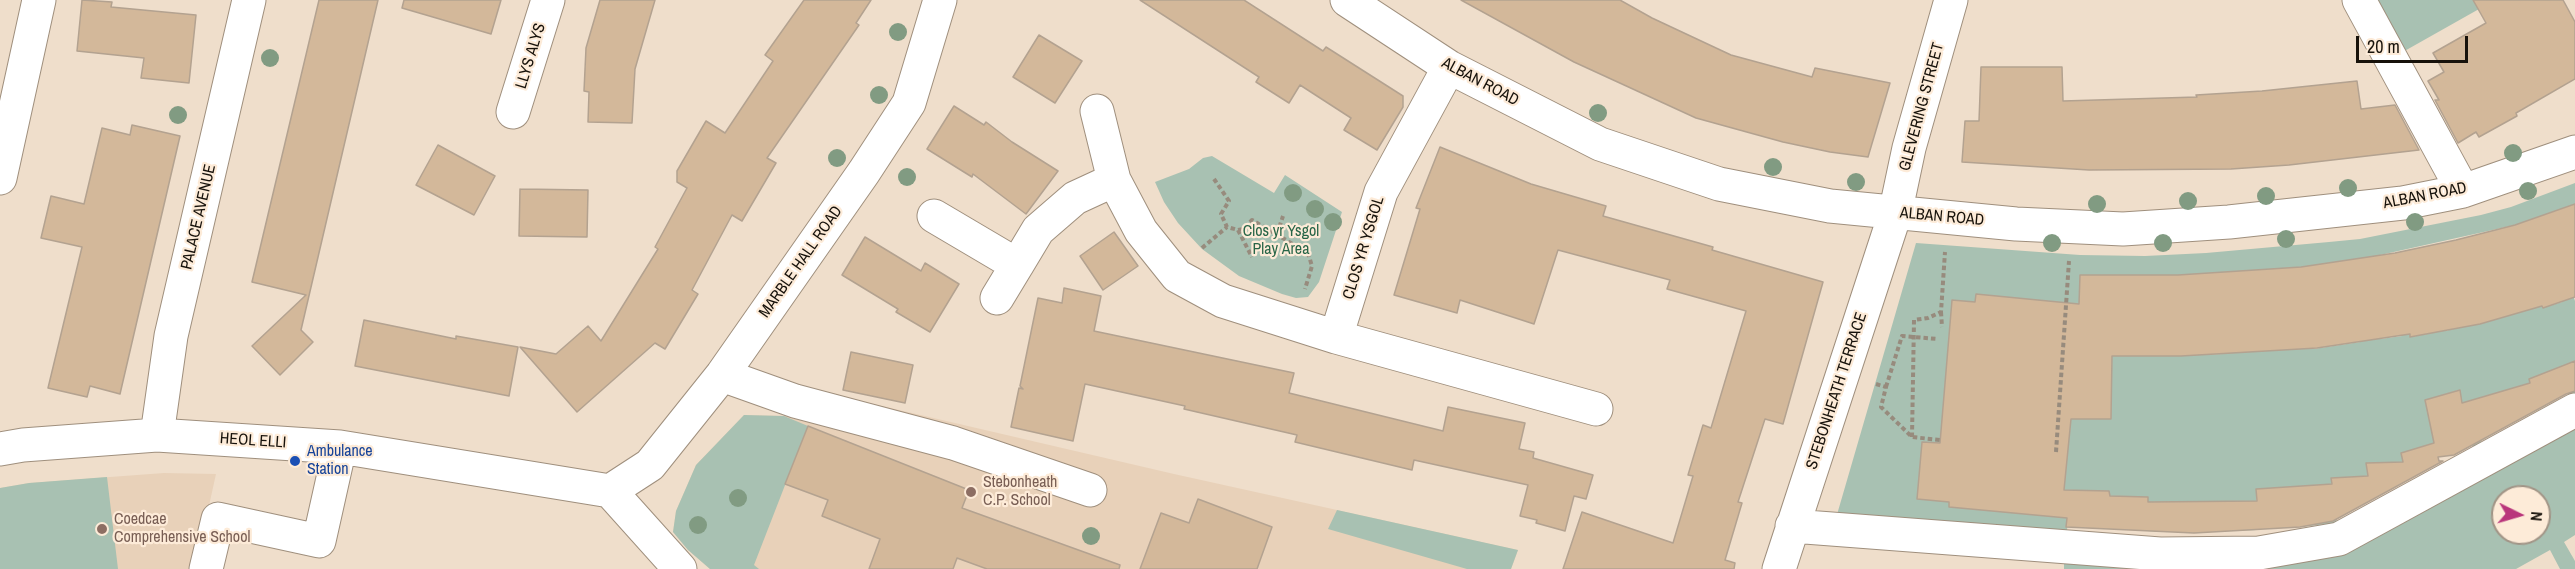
<!DOCTYPE html>
<style>
body{margin:0}
#map{position:relative;width:2575px;height:569px;overflow:hidden;background:#efdecb;font-family:"Archivo Narrow",sans-serif}
canvas{display:block}
.north{position:absolute;left:2491px;top:485px;width:60px;height:60px;box-sizing:border-box;background:#fdebd8;border:2px solid #a19486;border-radius:50%;rotate:95deg;font-size:16px;font-weight:700;line-height:24px;text-align:center;color:#17120b}
.north::after{content:'';display:block;margin:auto;width:21px;height:27px;background:#b9357b;clip-path:polygon(50% 0,100% 100%,50% 72%,0 100%)}
.scale{position:absolute;left:2356px;top:36px;width:112px;height:27px;box-sizing:border-box;border:3px solid #17120b;border-top:0;padding-left:8px;font-size:18px;line-height:21px;white-space:nowrap;color:#17120b;-webkit-text-stroke:4px #fdebd8;paint-order:stroke}
</style>
<div id="map">
<canvas width="2575" height="569"></canvas>
<div class="north">N</div>
<div class="scale">20 m</div>
</div>
<script>
const ctx = document.querySelector('canvas').getContext('2d');
ctx.lineJoin = 'round';
function fillPath(path, color) { ctx.fillStyle = color; ctx.fill(path, 'evenodd'); }
const toPath = rows => new Path2D(rows.map(r => 'M' + r).join(''));
function trace(path, color, width, dash) { ctx.strokeStyle = color; ctx.lineWidth = width; ctx.lineCap = dash ? 'butt' : 'round'; ctx.setLineDash(dash || []); ctx.stroke(path); }
function label(font, color, halo, rows, align = 'center') {
  ctx.font = font + ' "Archivo Narrow",sans-serif'; ctx.lineWidth = 4.5; ctx.setLineDash([]); ctx.textBaseline = 'middle'; ctx.strokeStyle = halo; ctx.fillStyle = color; for (const [text, x, y, turn = 0] of rows) {
    ctx.save(); ctx.translate(x, y); ctx.rotate((+turn || 0) * Math.PI / 180); ctx.textAlign = isNaN(turn) ? turn : align; if (halo) ctx.strokeText(text, 0, 0); ctx.fillText(text, 0, 0); ctx.restore();
  }
}
const built = toPath([
 [796,386,1174,474,1518,550,1511,569,710,569,688,550,673,532,676,511,696,465,744,415,784,416],
 [164,473,216,474,195,569,0,569,0,488,29,483]
]);
const green = toPath([
 [2373,0,2495,0,2401,53],
 [1212,156,1274,193,1285,175,1342,212,1319,282,1308,297,1296,298,1282,294,1239,276,1202,249,1178,223,1164,202,1155,182,1189,169,1203,158],
 [2575,183,2575,204,2515,225,2079,322,2073,419,2110,419,2112,356,2224,354,2222,323,2313,349,2360,342,2354,303,2372,301,2380,339,2402,336,2402,299,2411,337,2432,333,2437,295,2445,331,2466,326,2530,269,2543,308,2562,302,2561,260,2575,301,2575,396,2571,398,2561,368,2529,379,2530,383,2497,393,2473,411,2482,446,2474,452,2459,390,2425,400,2434,443,2401,453,2403,462,2366,463,2368,476,2331,478,2337,523,2299,527,2293,487,2256,490,2258,530,2221,531,2161,502,2160,532,2148,531,2110,496,2109,491,2069,490,2067,532,1836,518,1916,243,2080,255,2145,256,2206,253,2329,242,2360,239,2481,215,2511,207],
 [744,415,784,416,808,426,754,565,759,569,710,569,688,550,673,532,676,511,696,465],
 [2575,423,2575,535,2564,542,2575,561,2575,569,2560,569,2550,550,2516,569,2064,569,2064,559,2250,565],
 [2503,497,2539,497,2539,533,2503,533],
 [107,477,118,569,0,569,0,488,29,483],
 [1337,510,1518,550,1511,569,1467,569,1328,529]
]);
const building = toPath([
 [82,0,112,2,111,7,196,15,189,83,141,78,144,58,77,51,82,0],
 [319,0,378,0,301,330,313,342,280,375,252,346,306,295,252,282,319,0],
 [404,0,501,0,491,34,402,8,404,0],
 [600,0,655,0,635,69,632,123,588,122,589,92,584,91,586,48,600,0],
 [804,0,871,0,856,23,859,25,767,158,776,163,742,221,732,215,692,290,698,294,665,349,655,343,577,412,520,347,556,354,588,326,601,341,658,249,655,247,687,188,677,182,677,171,706,121,725,133,773,61,765,55,804,0],
 [1140,0,1244,0,1323,51,1326,47,1403,96,1403,107,1377,150,1344,130,1351,118,1300,85,1289,103,1256,82,1259,77,1140,0],
 [1461,0,1620,0,1652,18,1731,55,1812,77,1815,68,1890,83,1868,157,1830,152,1783,142,1696,118,1574,62,1461,0],
 [2473,0,2563,0,2575,22,2575,79,2516,113,2517,116,2479,137,2476,132,2458,143,2435,100,2439,100,2428,81,2444,72,2433,53,2486,23,2473,0],
 [1039,35,1082,61,1055,103,1013,77,1039,35],
 [1981,67,2062,67,2063,101,2197,97,2196,95,2262,91,2357,81,2361,109,2395,105,2419,150,2289,165,2231,169,2089,170,1962,162,1965,121,1979,121,1981,67],
 [954,106,984,125,986,122,1012,142,1058,171,1026,214,973,174,972,177,927,149,954,106],
 [132,125,180,136,120,394,90,386,87,397,48,388,82,247,41,238,51,196,84,204,102,128,130,135,132,125],
 [438,145,495,176,474,215,416,185,438,145],
 [1440,147,1531,184,1606,206,1603,216,1713,247,1712,250,1823,282,1783,424,1765,419,1738,502,1742,503,1725,560,1735,563,1734,569,1563,569,1582,512,1673,543,1693,476,1688,475,1703,425,1711,428,1746,311,1667,289,1670,280,1558,250,1534,324,1460,300,1457,313,1394,295,1420,209,1416,208,1440,147],
 [520,189,588,190,587,237,519,236,520,189],
 [2575,204,2575,297,2543,308,2542,306,2480,324,2410,337,2410,334,2317,348,2181,356,2112,356,2111,419,2071,419,2064,490,2109,491,2110,496,2148,497,2148,502,2257,501,2256,489,2332,484,2331,478,2368,476,2366,463,2403,462,2401,453,2434,443,2425,400,2460,390,2462,403,2530,383,2529,379,2575,361,2575,391,2566,394,2454,455,2438,457,2439,461,2443,461,2333,521,2300,527,2194,533,2066,527,2067,518,1949,507,1949,502,1917,499,1922,442,1940,443,1952,300,1975,302,1976,294,2079,304,2080,275,2178,275,2301,267,2395,253,2456,240,2515,225,2575,204],
 [1114,232,1138,266,1103,290,1080,256,1114,232],
 [865,237,921,271,925,263,959,284,930,332,896,312,898,309,842,275,865,237],
 [1064,288,1101,296,1094,331,1294,373,1289,393,1443,431,1448,407,1525,423,1519,449,1534,452,1533,458,1593,475,1586,499,1574,496,1565,531,1536,523,1537,520,1520,516,1528,485,1414,460,1412,470,1295,442,1297,435,1184,409,1185,406,1085,384,1073,441,1011,427,1019,388,1023,389,1020,386,1038,298,1062,303,1064,288],
 [364,320,456,339,456,336,518,347,509,396,355,366,364,320],
 [851,352,913,365,905,403,843,390,851,352],
 [808,426,969,490,962,508,1120,565,1119,569,987,569,957,558,953,569,869,569,880,539,822,516,828,500,785,484,808,426],
 [1198,499,1272,527,1257,569,1140,569,1161,513,1189,523,1198,499]
]);
const path = toPath([
 [1214,179,1229,201,1221,214,1227,227,1238,230,1243,229,1252,220,1308,253,1312,266,1305,289],
 [1238,230,1252,257],
 [1277,234,1283,216],
 [1202,248,1227,227],
 [1941,312,1942,327],
 [1876,384,1886,387,1881,407,1912,437,1940,440],
 [1912,437,1914,320,1928,318,1941,312,1945,252],
 [2056,452,2069,261]
]);
const minor = toPath([
 [1347,0,1449,67,1600,144,1719,184,1830,206,2016,224,2123,229,2229,222,2403,203,2463,191,2575,152],
 [2359,0,2463,191],
 [1097,111,1114,180,1141,231,1177,276,1223,301,1336,337,1596,409],
 [513,112,548,0],
 [0,178,39,0],
 [934,216,1017,265,997,298],
 [1017,265,1038,230,1075,198,1114,180],
 [1336,337,1381,192,1449,67],
 [722,375,795,401,953,443,1090,490],
 [157,435,171,336,249,0],
 [0,449,23,445,157,435,340,447,610,491],
 [610,491,650,465,722,375,864,172,909,103,940,0],
 [610,491,680,569],
 [1792,526,2160,554,2259,553,2339,539,2575,410],
 [206,569,218,519,319,541,340,447],
 [1779,569,1895,214,1909,148,1951,0]
]);
const pathBridge = toPath([
 [1886,387,1902,336,1937,339]
]);
const trees = [
 [898,32],
 [270,58],
 [879,95],
 [1598,113],
 [178,115],
 [2513,153],
 [837,158],
 [1773,167],
 [907,177],
 [1856,182],
 [2348,188],
 [2528,191],
 [1293,193],
 [2266,196],
 [2188,201],
 [2097,204],
 [1315,209],
 [1333,222],
 [2415,222],
 [2286,239],
 [2052,243],
 [2163,243],
 [738,498],
 [698,525],
 [1091,536]
];
const markers = [
 [295,461,6,"#1a4fb4"],
 [971,492,6,"#8d6e63"],
 [102,529,6,"#8d6e63"]
];
const streetNames = [
 ["LLYS ALYS",531,56,-73],
 ["ALBAN ROAD",1480,82,28],
 ["GLEVERING STREET",1922,107,-75],
 ["ALBAN ROAD",2425,196,-11],
 ["PALACE AVENUE",199,217,-77],
 ["ALBAN ROAD",1942,217,5],
 ["CLOS YR YSGOL",1364,248,-73],
 ["MARBLE HALL ROAD",801,262,-55],
 ["STEBONHEATH TERRACE",1837,391,-72],
 ["HEOL ELLI",253,441,4]
];
const parkNames = [
 ["Clos yr Ysgol",1281,232],
 ["Play Area",1281,250]
];
const transitNames = [
 ["Ambulance",307,452],
 ["Station",307,470]
];
const educationNames = [
 ["Stebonheath",983,483],
 ["C.P. School",983,501],
 ["Coedcae",114,520],
 ["Comprehensive School",114,538]
];
fillPath(built, '#e8d1b9');
fillPath(green, '#a8c1b2');
fillPath(building, '#d3b89a');
trace(building, '#b3a290', 1.5);
trace(minor, '#9f8f7d', 35);
trace(path, '#978b7d', 4, [4.5, 3]);
trace(minor, '#fff', 33);
trace(pathBridge, '#978b7d', 4, [4.5, 3]);
ctx.fillStyle = '#819b82';
for (const [x, y] of trees) { ctx.beginPath(); ctx.arc(x, y, 9, 0, 2 * Math.PI); ctx.fill(); }
for (const [x, y, r, color] of markers) { const dot = new Path2D(); dot.arc(x, y, r, 0, 2 * Math.PI); ctx.fillStyle = color; ctx.fill(dot); trace(dot, '#fdebd8', 2); }
label('16px', '#17120b', '#fdebd8', streetNames);
label('16px', '#276547', '#fdebd8', parkNames);
label('16px', '#164399', '#fdebd8', transitNames, 'left');
label('16px', '#785e54', '#fdebd8', educationNames, 'left');
</script>
